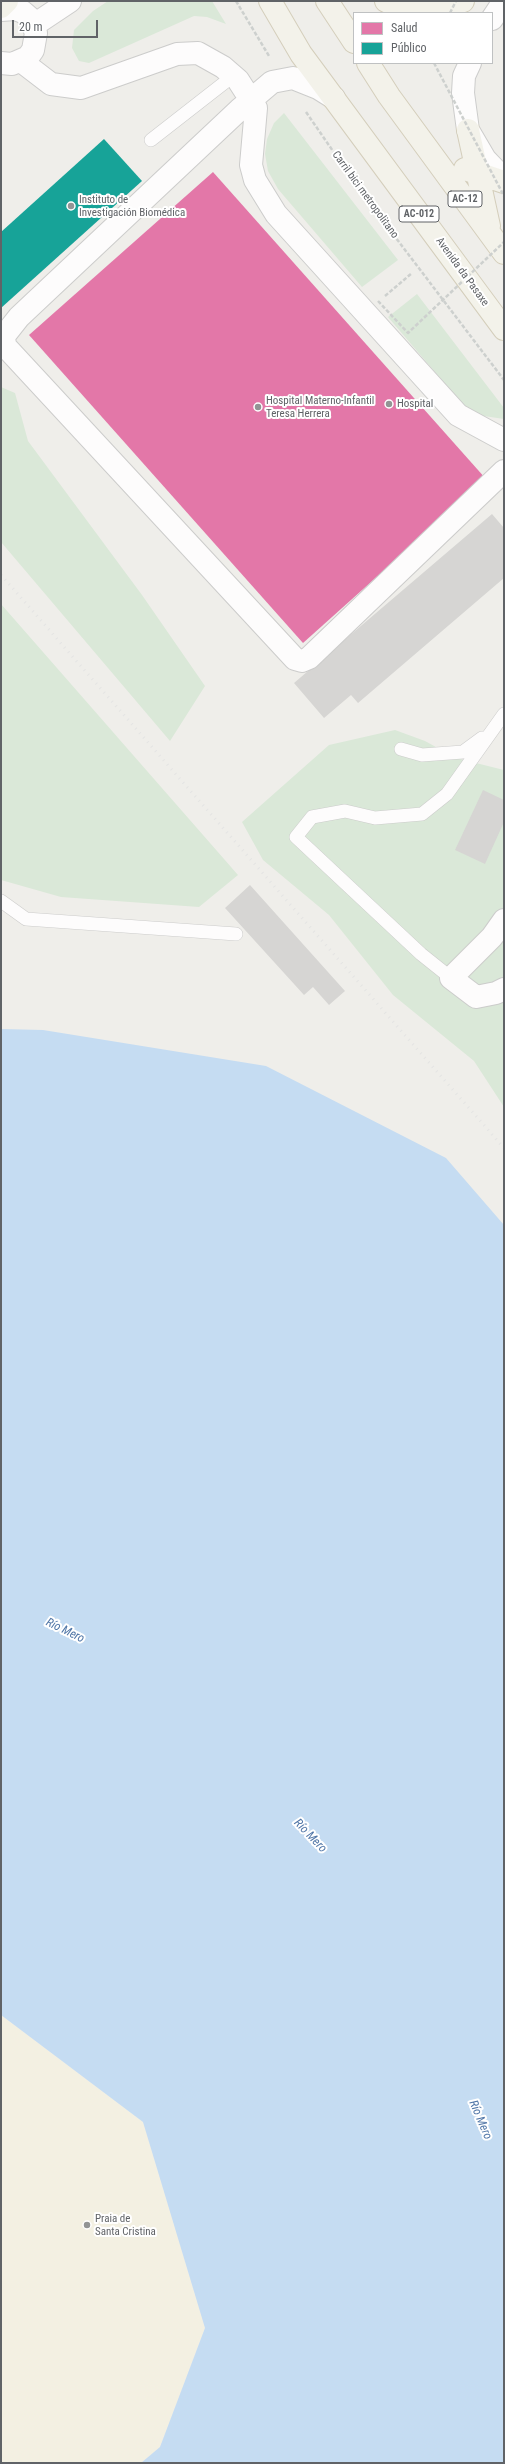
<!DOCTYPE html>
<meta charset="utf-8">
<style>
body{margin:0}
#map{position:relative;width:505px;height:2464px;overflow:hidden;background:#efeeea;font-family:"Roboto Condensed",sans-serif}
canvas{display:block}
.frame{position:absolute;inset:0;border:2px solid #606367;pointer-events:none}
.legend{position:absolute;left:353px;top:12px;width:140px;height:52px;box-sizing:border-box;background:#fff;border:1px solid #bfc1c2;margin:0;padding:5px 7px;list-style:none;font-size:12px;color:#606367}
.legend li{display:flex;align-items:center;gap:8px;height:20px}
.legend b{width:20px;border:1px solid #bfc1c2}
.scale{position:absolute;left:12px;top:20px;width:86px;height:18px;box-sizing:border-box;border:2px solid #606367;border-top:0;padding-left:5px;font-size:12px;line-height:14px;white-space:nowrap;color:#606367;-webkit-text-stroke:3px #fff;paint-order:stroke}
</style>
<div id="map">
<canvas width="505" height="2464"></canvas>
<div class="frame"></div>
<ul class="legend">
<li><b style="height:11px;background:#e377a8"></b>Salud</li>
<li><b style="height:11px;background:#17a398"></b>Público</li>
</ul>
<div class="scale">20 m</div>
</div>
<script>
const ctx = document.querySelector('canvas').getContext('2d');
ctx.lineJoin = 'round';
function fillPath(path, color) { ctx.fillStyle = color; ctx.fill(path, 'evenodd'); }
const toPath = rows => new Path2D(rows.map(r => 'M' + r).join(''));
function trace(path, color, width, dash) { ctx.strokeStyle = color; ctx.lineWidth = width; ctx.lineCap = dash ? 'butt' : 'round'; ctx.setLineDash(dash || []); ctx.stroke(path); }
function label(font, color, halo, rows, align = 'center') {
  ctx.font = font + ' "Roboto Condensed",sans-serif'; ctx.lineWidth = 4; ctx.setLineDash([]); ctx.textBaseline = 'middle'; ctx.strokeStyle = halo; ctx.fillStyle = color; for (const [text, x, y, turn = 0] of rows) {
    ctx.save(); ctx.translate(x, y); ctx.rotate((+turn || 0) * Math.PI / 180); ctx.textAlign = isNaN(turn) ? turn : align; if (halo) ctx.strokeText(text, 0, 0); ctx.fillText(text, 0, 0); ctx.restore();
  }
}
const green = toPath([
 [108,1,212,1,226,24,207,17,194,16,89,63,79,61,72,48,74,30,93,11],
 [284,113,398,260,362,287,278,189,268,171,265,154,267,139,274,123],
 [417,294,504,408,504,419,477,415,463,405,388,317],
 [1,387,15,393,28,441,142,595,205,686,170,741,1,542],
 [1,604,238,875,199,907,61,897,1,880],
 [395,730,425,741,456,758,504,770,504,1107,474,1061,393,995,329,915,263,860,242,822,329,745]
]);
const sand = toPath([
 [1,2015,143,2122,205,2328,160,2447,141,2463,1,2463]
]);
const water = toPath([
 [1,1029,43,1030,266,1066,446,1158,504,1225,504,2463,141,2463,160,2447,205,2328,143,2122,1,2015]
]);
const health = toPath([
 [213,172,486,479,303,643,29,335]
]);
const public = toPath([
 [104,139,142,181,1,308,1,232]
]);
const building = toPath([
 [492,514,504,528,504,578,358,703,351,695,324,718,294,683],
 [483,790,504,800,504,822,485,864,455,850],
 [250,885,345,991,329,1005,313,987,304,995,225,908]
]);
const path = toPath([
 [236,1,269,56],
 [306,112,364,196,504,380],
 [385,296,412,273]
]);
const service = toPath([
 [151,140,233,76],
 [401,749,422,755,463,752,482,738],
 [1,901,26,919,236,934],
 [451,978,421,954,296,837,312,817,345,811,375,818,422,814,447,794,504,714]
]);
const minor = toPath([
 [1,10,15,9,23,12,30,18,36,33,33,50,28,57,12,64,1,63],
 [492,19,504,1],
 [34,25,70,1],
 [21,61,51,84,81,88,177,54,198,53,223,67,238,80,256,108,251,165,255,180,276,214,458,415,504,440],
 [470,63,464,76,463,93,468,130,485,159,504,179],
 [334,98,318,88,293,78,272,82,239,110,19,317,4,336,5,346,295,659,302,661,309,658,504,471],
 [504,920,492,937,451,978,476,997,496,993,504,989]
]);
const primary = toPath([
 [270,1,301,54,504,329],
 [327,1,354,42],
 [386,1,396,6,422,9,451,5,463,1],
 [1,7,7,1],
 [368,63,389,96,504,253],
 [468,130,489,226],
 [465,169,504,182]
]);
const rail = toPath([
 [1,575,504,1148]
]);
const pathBridge = toPath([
 [450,13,456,1],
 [434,63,504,196],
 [378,301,408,333,504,242]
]);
const markers = [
 [71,206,4,"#929495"],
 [389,404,4,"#929495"],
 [258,407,4,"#929495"],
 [87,2225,4,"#929495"]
];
const shields = [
 [465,199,34],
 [419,214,40]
];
const shieldNames = [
 ["AC-12",465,199],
 ["AC-012",419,214]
];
const streetNames = [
 ["Carril bici metropolitano",365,195,54],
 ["Avenida da Pasaxe",462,272,54]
];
const poiNames = [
 ["Instituto de",79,200],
 ["Investigación Biomédica",79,213],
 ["Hospital Materno-Infantil",266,401],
 ["Teresa Herrera",266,414],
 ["Hospital",397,404],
 ["Praia de",95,2219],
 ["Santa Cristina",95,2232]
];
const waterNames = [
 ["Río Mero",65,1631,26],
 ["Río Mero",310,1836,46],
 ["Río Mero",480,2120,67]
];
fillPath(green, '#dae8d8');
fillPath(sand, '#f3f0e2');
fillPath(water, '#c5dcf2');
fillPath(health, '#e377a8');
fillPath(public, '#17a398');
fillPath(building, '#d6d5d3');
trace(service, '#cccccb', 14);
trace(minor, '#cccccb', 24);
trace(primary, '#d4cebb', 24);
trace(path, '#cdd0ce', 2.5, [4, 2]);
trace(service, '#fdfcfc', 13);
trace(minor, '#fdfcfc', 22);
trace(primary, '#f3f2ea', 22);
trace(rail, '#e4e4e3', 3, [1, 5]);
trace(pathBridge, '#cdd0ce', 2.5, [4, 2]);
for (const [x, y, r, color] of markers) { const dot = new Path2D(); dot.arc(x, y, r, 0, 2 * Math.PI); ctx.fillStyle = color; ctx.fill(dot); trace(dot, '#fff', 1.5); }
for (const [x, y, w] of shields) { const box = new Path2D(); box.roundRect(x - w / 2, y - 8, w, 16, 3); ctx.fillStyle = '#fff'; ctx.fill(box); trace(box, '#606367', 1); }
label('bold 10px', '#606367', null, shieldNames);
label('11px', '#606367', '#fff', streetNames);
label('11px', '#606367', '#fff', poiNames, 'left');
label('italic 12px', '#5076a7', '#fff', waterNames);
</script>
